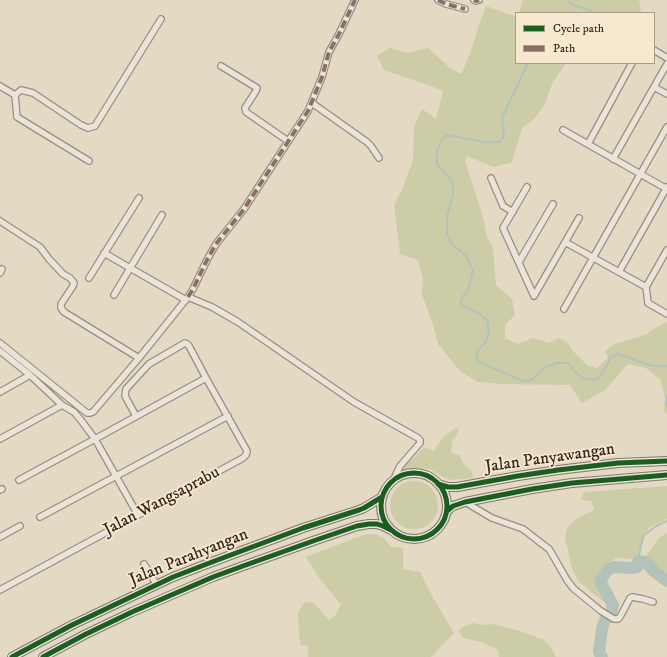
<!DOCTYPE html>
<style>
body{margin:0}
#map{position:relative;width:667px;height:657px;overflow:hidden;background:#e4d9c3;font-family:"IM FELL DW Pica",serif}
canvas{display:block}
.legend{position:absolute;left:515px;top:12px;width:140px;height:52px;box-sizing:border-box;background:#f6e9d0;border:1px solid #a99b88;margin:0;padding:5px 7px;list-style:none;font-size:12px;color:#35261c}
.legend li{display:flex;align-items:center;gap:8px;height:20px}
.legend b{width:20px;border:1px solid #a99b88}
</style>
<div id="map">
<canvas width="667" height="657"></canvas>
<ul class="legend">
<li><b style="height:5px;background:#1b5e20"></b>Cycle path</li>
<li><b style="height:5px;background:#8d6e63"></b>Path</li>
</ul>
</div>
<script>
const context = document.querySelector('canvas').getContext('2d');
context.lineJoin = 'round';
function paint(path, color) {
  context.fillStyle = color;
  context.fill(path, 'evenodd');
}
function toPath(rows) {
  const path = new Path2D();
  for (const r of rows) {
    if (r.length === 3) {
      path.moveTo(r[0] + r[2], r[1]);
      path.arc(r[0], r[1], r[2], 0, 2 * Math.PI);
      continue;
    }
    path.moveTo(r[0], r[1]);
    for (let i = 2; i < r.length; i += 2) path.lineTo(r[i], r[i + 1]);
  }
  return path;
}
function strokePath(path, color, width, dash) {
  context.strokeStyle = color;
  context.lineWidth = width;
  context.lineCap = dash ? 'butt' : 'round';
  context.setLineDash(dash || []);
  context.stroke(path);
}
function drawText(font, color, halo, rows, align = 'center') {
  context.font = font + ' "IM FELL DW Pica",serif';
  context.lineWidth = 3.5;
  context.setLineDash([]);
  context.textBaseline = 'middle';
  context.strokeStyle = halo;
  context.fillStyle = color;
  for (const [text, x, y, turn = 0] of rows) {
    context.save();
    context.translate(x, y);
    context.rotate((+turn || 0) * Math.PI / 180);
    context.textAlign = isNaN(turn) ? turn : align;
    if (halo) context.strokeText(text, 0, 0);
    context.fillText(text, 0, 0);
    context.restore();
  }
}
paint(toPath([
 [523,0,639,0,641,10,638,13,519,13],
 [486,6,516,17,516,63,566,63,553,82,544,105,534,119,522,128,512,162,494,167,467,156,465,161,482,213,487,237,493,248,496,285,512,299,515,315,505,325,505,338,518,344,533,338,549,343,559,338,567,342,572,350,587,365,597,368,608,358,605,351,614,344,629,340,646,334,666,322,667,323,667,414,664,411,665,399,661,380,646,368,628,364,604,391,582,403,570,385,502,384,478,382,460,371,438,344,432,321,422,295,423,279,418,260,400,254,394,204,402,190,413,160,414,127,422,109,436,119,443,91,431,86,384,70,377,56,390,48,408,53,428,48,449,67,461,74,470,54,480,22],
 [456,428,459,430,456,436,452,441,451,453,459,455,464,464,472,472,473,478,451,480,441,476,430,469,415,468,402,470,402,467,406,462,414,458,424,447,434,451,444,436],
 [414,505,24],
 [667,486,667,519,649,527,636,558,625,559,616,558,600,569,599,586,606,600,603,601,579,582,571,566,568,549,565,540,567,527,578,518,594,510,591,501,581,500,584,492],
 [667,533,667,581,663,582,645,557,659,538],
 [366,534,376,534,385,539,391,547,403,548,403,569,420,572,435,601,454,633,431,657,308,657,308,646,301,645,299,635,298,612,305,602,314,603,329,620,335,616,341,605,318,576,306,557],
 [472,623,482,625,492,624,517,630,542,639,550,646,556,657,499,657,498,650,481,642,463,638,459,632,461,628]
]), '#cccca6');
strokePath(toPath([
 [568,0,571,4,591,11,593,13],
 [528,63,502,118,504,136,500,142,484,142,447,135,441,140,437,152,437,164,452,181,453,194,447,217,447,233,451,243,466,256,473,270,468,291,462,297,461,305,478,313,487,320,489,331,486,342,478,350,476,359,481,363,523,381,530,381,546,367,557,363,568,363,575,372,583,378,595,380,601,376,611,357,618,354,652,366,667,366],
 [667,396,666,402,667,405],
 [638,561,643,536,656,526,667,521]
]), '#b3c3bb', 2);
strokePath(toPath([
 [602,657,600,654,599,651,602,629,605,620,611,613,613,605,600,581,606,572,609,569,614,567,631,568,637,567,638,561,645,562,656,573,667,581]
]), '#b3c3bb', 12);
const minor = toPath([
 [438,0,446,4,465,9],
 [474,0,476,1,479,0],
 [654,50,667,58],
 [221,66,257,88,256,91,245,108,246,112,288,141],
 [0,86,15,95,17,117,89,161],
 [654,87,667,94],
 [15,95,21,90,33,93,81,125,88,128,95,126,161,19],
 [312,103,367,142,371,146,379,158],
 [563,130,667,189],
 [588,144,632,63],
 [613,159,667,64],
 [491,178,503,206,513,212],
 [527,187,503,228,534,296,579,218],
 [0,221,40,247,49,259,63,274,70,278,74,283,73,286,61,304,61,308,64,312,139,358],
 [565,242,646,287,648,303,667,314],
 [104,253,186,300],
 [519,262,553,204],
 [619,272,667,187],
 [0,273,2,269],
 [89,278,139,198],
 [646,287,667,250],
 [114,295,162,215],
 [188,297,193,289,207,260,216,244,244,209,308,111,322,77,329,52,338,36,355,0],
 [564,309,667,127],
 [0,343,87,413,90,413,93,412,139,358,188,297,212,307,238,322,354,402,418,438,420,440,420,443,400,466,393,481],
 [0,351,30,375,62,405,74,412,80,419,95,439,138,515],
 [0,392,30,375],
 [0,439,62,405],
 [19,480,95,439,206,378],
 [0,490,2,489],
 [465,502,492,518,523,529,541,543,549,549,552,554,567,580,573,588,601,611,614,619,618,619,620,617,630,598,632,597,643,599,653,602],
 [40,517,228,416],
 [0,537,20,526],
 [144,564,157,585],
 [0,590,243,458,246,455,247,451,206,378,189,346,187,344,185,343,149,364,126,389,125,396,136,416]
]);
const secondary = toPath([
 [414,506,33],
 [438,484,448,487,457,487,518,476,558,470,618,463,667,461],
 [447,511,453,506,465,502,532,489,572,483,667,475],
 [12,657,72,625,173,577,212,562,303,528,359,510,364,508,382,497],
 [43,657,86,634,132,612,213,577,243,566,316,540,357,526,369,524,377,524,383,526,391,530]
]);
strokePath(minor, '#988f82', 8);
strokePath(secondary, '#7f786c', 10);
strokePath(minor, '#e9e3d8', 5.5);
strokePath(secondary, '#e9e3d8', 8);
strokePath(toPath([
 [438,0,446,4,465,9],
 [474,0,476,1,479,0],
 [188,297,193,289,207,260,216,244,244,209,308,111,322,77,329,52,338,36,355,0]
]), '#8d6e63', 4, [8, 4]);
strokePath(toPath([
 [414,506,33],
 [438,484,448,487,457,487,518,476,558,470,618,463,667,461],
 [447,511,453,506,465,502,532,489,572,483,667,475],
 [12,657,72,625,173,577,212,562,303,528,359,510,364,508,382,497],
 [43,657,86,634,132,612,213,577,243,566,316,540,357,526,369,524,377,524,383,526,391,530]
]), '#1b5e20', 5);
drawText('17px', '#35261c', '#f6e9d0', [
 ["Jalan Panyawangan",550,459,-8],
 ["Jalan Wangsaprabu",162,502,-28],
 ["Jalan Parahyangan",189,558,-22]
]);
</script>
